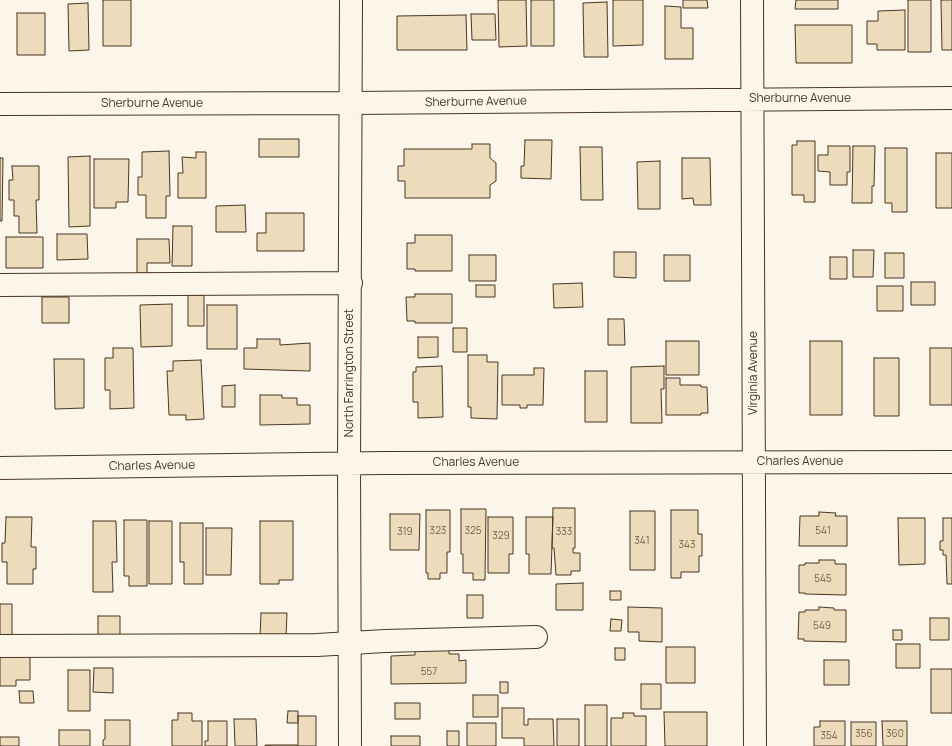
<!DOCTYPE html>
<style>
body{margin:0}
canvas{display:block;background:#fbf6e9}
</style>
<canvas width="952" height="746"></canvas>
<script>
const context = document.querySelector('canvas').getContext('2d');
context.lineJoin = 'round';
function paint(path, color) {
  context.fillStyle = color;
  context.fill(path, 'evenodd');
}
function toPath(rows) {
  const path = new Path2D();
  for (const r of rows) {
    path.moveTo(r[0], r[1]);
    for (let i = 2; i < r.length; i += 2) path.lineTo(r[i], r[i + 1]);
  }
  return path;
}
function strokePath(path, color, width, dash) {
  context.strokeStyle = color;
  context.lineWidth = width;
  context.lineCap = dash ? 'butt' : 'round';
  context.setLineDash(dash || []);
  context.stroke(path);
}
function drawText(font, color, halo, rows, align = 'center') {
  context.font = font + ' Manrope,sans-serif';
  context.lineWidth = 3;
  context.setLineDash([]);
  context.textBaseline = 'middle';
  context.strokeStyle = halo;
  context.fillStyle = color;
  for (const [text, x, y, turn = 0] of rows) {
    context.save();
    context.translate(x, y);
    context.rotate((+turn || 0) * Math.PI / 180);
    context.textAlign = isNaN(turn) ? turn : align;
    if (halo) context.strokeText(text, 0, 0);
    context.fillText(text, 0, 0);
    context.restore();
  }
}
const building = toPath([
 [103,0,131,0,131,46,103,46,103,0],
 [498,0,526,0,527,46,499,47,498,0],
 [531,0,554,0,554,46,531,46,531,0],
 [613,0,643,0,643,45,613,46,613,0],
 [683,0,707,0,708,8,683,8,683,0],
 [796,0,838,0,838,9,795,9,796,0],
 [908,0,931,0,931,52,908,52,908,0],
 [941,0,952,0,952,50,942,50,941,0],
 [607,2,608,57,584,57,583,3,607,2],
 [88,3,89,50,69,51,68,4,88,3],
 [665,6,681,7,681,28,693,28,693,59,665,59,665,6],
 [905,10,905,50,877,50,877,44,867,44,867,21,878,21,878,11,905,10],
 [17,13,45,13,45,55,17,55,17,13],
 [471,14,495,14,496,40,472,40,471,14],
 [466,15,467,50,397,50,397,16,466,15],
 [795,25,852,25,852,63,796,63,795,25],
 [259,139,299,139,299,157,259,157,259,139],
 [525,140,552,140,551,179,521,178,521,166,524,166,525,140],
 [797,141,815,141,815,202,804,202,804,195,792,195,792,145,797,145,797,141],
 [472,144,490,144,490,158,496,163,496,181,490,185,490,198,405,198,405,181,398,181,398,166,404,166,404,149,472,149,472,144],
 [828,146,850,146,850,172,847,172,847,185,830,185,830,172,818,171,818,155,828,155,828,146],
 [853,146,875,146,874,186,872,186,872,203,852,203,853,146],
 [580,147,602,147,603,200,581,200,580,147],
 [885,148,907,148,907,212,892,212,892,203,885,203,885,148],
 [169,151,170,196,166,196,166,218,146,218,146,195,138,195,138,177,142,177,142,152,169,151],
 [196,152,206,152,206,198,178,198,178,173,183,173,182,157,196,158,196,152],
 [936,153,952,153,952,208,936,208,936,153],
 [90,156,90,226,69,227,68,157,90,156],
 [0,158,3,158,2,221,0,221,0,158],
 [682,158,710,158,711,205,694,205,693,198,682,199,682,158],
 [94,159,129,159,128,202,116,202,116,208,94,208,94,159],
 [660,161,660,209,638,209,637,162,660,161],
 [12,166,39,166,39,200,36,200,37,233,19,233,19,216,14,216,14,200,9,200,9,180,13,180,12,166],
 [245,205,246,232,216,232,216,206,245,205],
 [266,213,304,213,304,251,257,251,257,233,266,233,266,213],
 [173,226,192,226,192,266,172,266,173,226],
 [57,234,87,234,88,259,57,260,57,234],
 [415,235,452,235,452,271,415,271,415,269,407,269,407,243,415,243,415,235],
 [6,237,43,237,43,268,6,268,6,237],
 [137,239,169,239,170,263,147,263,147,274,137,274,137,239],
 [853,250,874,250,873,277,853,277,853,250],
 [614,252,636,252,636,278,614,277,614,252],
 [885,253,904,253,904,278,885,278,885,253],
 [469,255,496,255,496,281,469,281,469,255],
 [664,255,690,255,690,281,664,281,664,255],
 [830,257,847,257,847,279,830,279,830,257],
 [911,282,935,282,935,305,911,305,911,282],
 [582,283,583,307,554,308,553,284,582,283],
 [476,285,495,285,495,297,476,297,476,285],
 [877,286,903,286,903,311,877,311,877,286],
 [415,294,452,294,452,323,415,323,415,321,407,321,406,297,415,297,415,294],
 [188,295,204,295,204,326,188,326,188,295],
 [42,297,69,297,69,323,42,323,42,297],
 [172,304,172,346,141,347,140,305,172,304],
 [207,305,237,305,237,349,207,349,207,305],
 [608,319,624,319,625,345,608,345,608,319],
 [453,328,467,328,467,352,453,352,453,328],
 [418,337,438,337,438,357,418,358,418,337],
 [257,339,280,339,280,345,310,343,310,371,244,369,244,348,257,348,257,339],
 [666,341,699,341,699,375,666,375,666,341],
 [810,341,842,341,842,415,810,415,810,341],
 [113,348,133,348,134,408,110,409,110,390,105,390,105,358,113,358,113,348],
 [930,348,952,348,952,405,930,405,930,348],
 [468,355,487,355,487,362,498,362,497,419,471,418,471,407,468,407,468,355],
 [874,358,899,358,899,416,874,416,874,358],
 [54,359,84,359,84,408,55,409,54,359],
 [201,360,204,419,186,420,186,415,169,415,167,371,173,371,173,361,201,360],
 [442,366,443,417,418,418,418,402,413,402,413,372,416,372,416,367,442,366],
 [664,366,664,389,661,389,662,423,631,423,631,367,664,366],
 [534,368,544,368,543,405,527,405,527,408,520,408,520,405,502,405,502,375,534,375,534,368],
 [585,371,607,371,607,422,585,422,585,371],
 [666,378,680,378,680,385,701,385,701,387,707,387,708,413,701,413,701,415,666,415,666,378],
 [235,385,235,407,222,407,222,386,235,385],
 [260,395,282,395,282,398,297,398,297,405,310,405,310,424,260,425,260,395],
 [553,508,575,508,575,548,573,548,573,553,580,553,580,571,571,571,571,575,556,575,554,548,552,548,553,508],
 [461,509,486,509,485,580,473,580,473,573,463,573,463,554,461,554,461,509],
 [426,510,450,510,450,552,447,552,447,573,440,573,440,579,428,579,428,573,426,573,426,510],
 [671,510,698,510,698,534,702,534,702,556,699,556,699,572,681,572,681,578,671,578,671,510],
 [630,511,655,511,655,570,630,570,630,511],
 [819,512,836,513,835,516,847,516,847,546,799,546,800,516,819,516,819,512],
 [390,514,420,514,419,550,390,550,390,514],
 [6,517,32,517,31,547,36,547,36,569,33,569,33,584,7,584,7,562,2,562,2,543,5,543,6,517],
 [488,517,513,517,513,554,509,554,509,573,488,573,488,517],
 [526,517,553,517,551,574,529,574,529,554,526,554,526,517],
 [898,518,925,518,925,564,899,565,898,518],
 [943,518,952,518,952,584,947,584,946,555,943,555,943,550,940,550,940,541,943,541,943,518],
 [124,520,147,520,147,586,129,586,129,576,124,576,124,520],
 [93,521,116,521,117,562,112,562,113,592,93,592,93,521],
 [149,521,172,521,172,584,149,584,149,521],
 [260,521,293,521,293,580,279,580,279,584,260,584,260,521],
 [180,523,203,523,203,584,184,584,184,562,180,562,180,523],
 [206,528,232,528,231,575,206,575,206,528],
 [819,560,835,560,835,564,846,564,846,595,805,594,805,593,799,593,799,565,805,565,805,563,819,563,819,560],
 [583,583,583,610,556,610,556,584,583,583],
 [610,591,621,591,621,600,610,600,610,591],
 [467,595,483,595,483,618,467,618,467,595],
 [0,604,12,604,12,636,0,636,0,604],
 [628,607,662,608,662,642,639,641,639,632,628,632,628,607],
 [819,607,834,608,834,610,846,610,846,642,804,641,804,639,798,639,799,612,805,612,805,610,819,610,819,607],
 [261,613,287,613,286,637,260,637,261,613],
 [98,616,120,616,120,640,98,640,98,616],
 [930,618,949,618,949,640,930,640,930,618],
 [611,619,622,620,621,631,610,631,611,619],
 [893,630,902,630,902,640,893,640,893,630],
 [896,644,920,644,920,668,896,668,896,644],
 [666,647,695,647,695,683,666,683,666,647],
 [615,648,625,648,625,660,615,660,615,648],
 [415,649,449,649,449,654,459,654,459,661,466,660,466,683,391,684,391,656,415,655,415,649],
 [30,656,30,680,16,680,16,686,0,686,0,657,30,656],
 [824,660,849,660,849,685,824,685,824,660],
 [94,668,113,668,113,693,93,692,94,668],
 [931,669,952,669,952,713,931,713,931,669],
 [68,670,90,670,90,711,68,711,68,670],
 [500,682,508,682,508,693,500,693,500,682],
 [641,684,661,684,661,709,641,709,641,684],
 [19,691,33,691,34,703,20,703,19,691],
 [473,695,498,695,498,717,473,717,473,695],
 [395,703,420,703,420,719,395,719,395,703],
 [585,705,607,705,607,746,585,746,585,705],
 [502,708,524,708,524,725,528,725,528,719,553,719,554,746,524,746,524,738,502,738,502,708],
 [288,711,298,711,298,723,287,723,288,711],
 [664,712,707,712,707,746,665,746,664,712],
 [178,713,192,713,192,721,202,721,202,746,172,746,172,720,178,720,178,713],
 [623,713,634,713,634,716,646,716,646,746,611,746,611,718,623,718,623,713],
 [298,716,316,716,316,746,265,746,265,745,298,745,298,716],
 [234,719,256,719,257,746,235,746,234,719],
 [557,719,579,719,579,746,557,746,557,719],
 [105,720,130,720,130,746,103,746,103,740,105,739,105,720],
 [208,721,227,721,227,746,205,746,205,741,208,741,208,721],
 [820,721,845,721,845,746,814,746,814,727,820,727,820,721],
 [882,721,907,721,907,746,883,746,882,721],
 [851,722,876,722,876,746,851,746,851,722],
 [467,723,496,723,496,746,467,746,467,723],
 [59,730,90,730,90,746,59,746,59,730],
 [447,731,459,731,459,746,447,746,447,731],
 [391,736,420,736,420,746,391,746,391,736],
 [0,737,19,737,19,746,0,746,0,737]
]);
paint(building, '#ecdcbc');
strokePath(building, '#4a3520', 1);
const minor = toPath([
 [752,0,755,746],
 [0,104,351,103,952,98],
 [0,285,351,283],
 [0,468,384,463,952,462],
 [0,646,317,645,385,641,536,637],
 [350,746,349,464,351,0]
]);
strokePath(minor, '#4a3520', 24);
strokePath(minor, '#fbf6e9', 22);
drawText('10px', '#725f47', null, [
 ["323",438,531],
 ["325",473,531],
 ["541",823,531],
 ["319",405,532],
 ["333",564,532],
 ["329",501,536],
 ["341",642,541],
 ["343",687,545],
 ["545",823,579],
 ["549",822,626],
 ["557",429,672],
 ["356",864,734],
 ["360",895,734],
 ["354",829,736]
]);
drawText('12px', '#4a3520', '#fbf6e9', [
 ["Sherburne Avenue",800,99],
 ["Sherburne Avenue",476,102,-1],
 ["Sherburne Avenue",152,104],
 ["North Farrington Street",350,373,-90],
 ["Virginia Avenue",754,373,-90],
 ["Charles Avenue",800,462],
 ["Charles Avenue",476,463],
 ["Charles Avenue",152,466,-1]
]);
</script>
